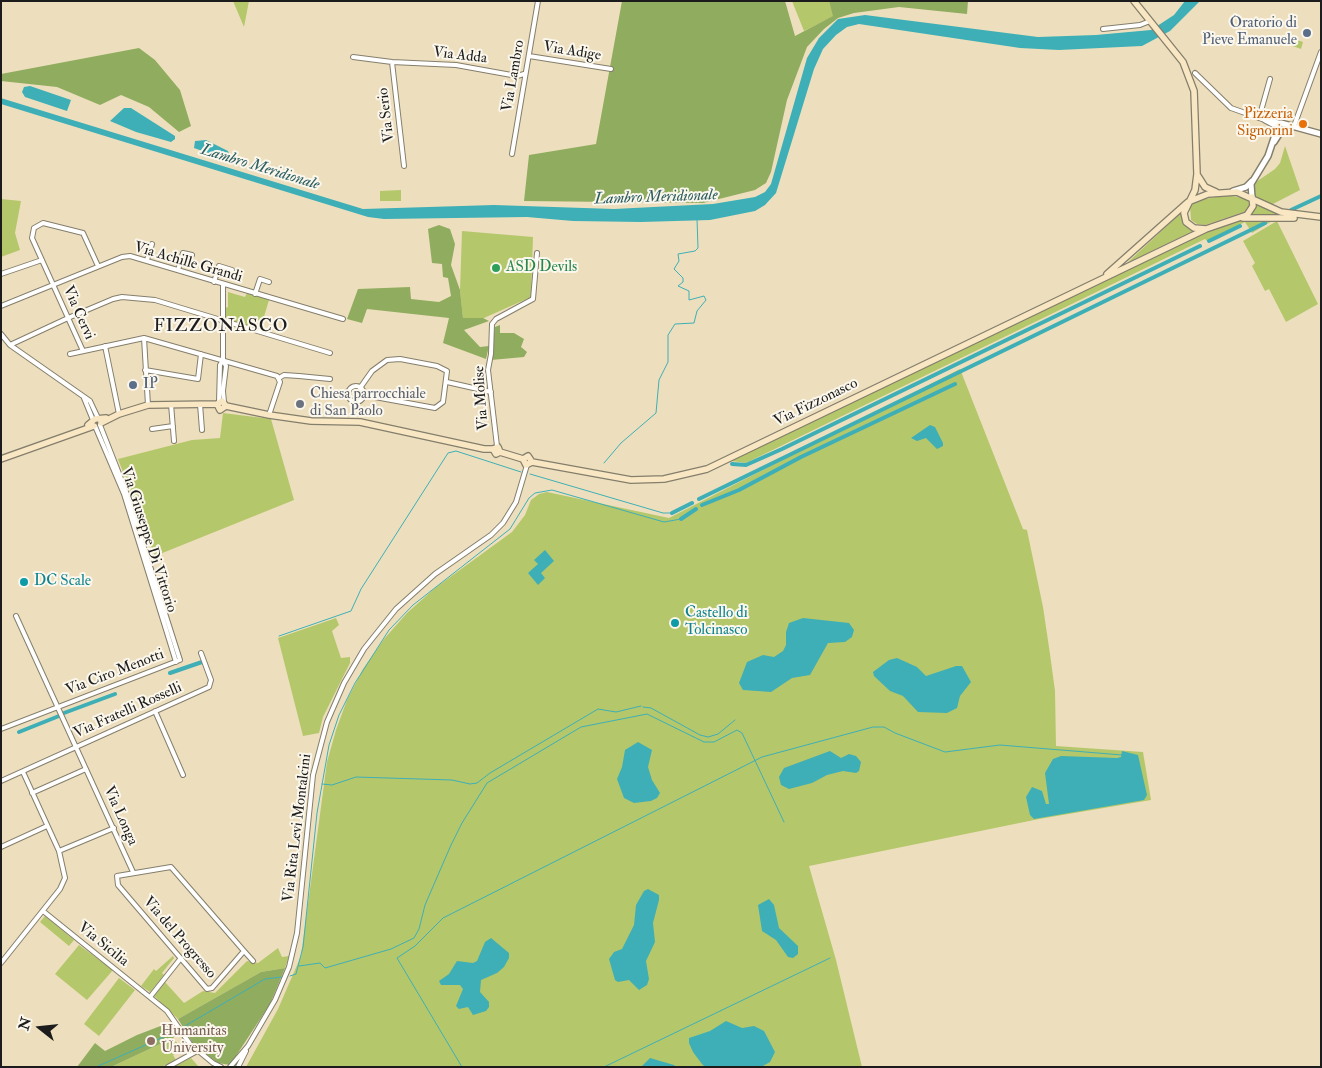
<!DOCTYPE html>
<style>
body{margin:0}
#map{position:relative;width:1322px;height:1068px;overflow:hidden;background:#eddfbd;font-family:"IM FELL Double Pica",serif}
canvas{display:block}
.frame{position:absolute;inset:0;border:2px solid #1c1c1c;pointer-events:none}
.north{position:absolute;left:15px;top:1003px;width:50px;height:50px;-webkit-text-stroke:4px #fbf7ec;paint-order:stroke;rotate:286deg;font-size:14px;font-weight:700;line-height:20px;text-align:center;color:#1c1c1c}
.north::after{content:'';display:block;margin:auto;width:18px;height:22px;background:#1c1c1c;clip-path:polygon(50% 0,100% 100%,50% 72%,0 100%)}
</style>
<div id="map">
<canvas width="1322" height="1068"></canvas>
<div class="frame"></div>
<div class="north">N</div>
</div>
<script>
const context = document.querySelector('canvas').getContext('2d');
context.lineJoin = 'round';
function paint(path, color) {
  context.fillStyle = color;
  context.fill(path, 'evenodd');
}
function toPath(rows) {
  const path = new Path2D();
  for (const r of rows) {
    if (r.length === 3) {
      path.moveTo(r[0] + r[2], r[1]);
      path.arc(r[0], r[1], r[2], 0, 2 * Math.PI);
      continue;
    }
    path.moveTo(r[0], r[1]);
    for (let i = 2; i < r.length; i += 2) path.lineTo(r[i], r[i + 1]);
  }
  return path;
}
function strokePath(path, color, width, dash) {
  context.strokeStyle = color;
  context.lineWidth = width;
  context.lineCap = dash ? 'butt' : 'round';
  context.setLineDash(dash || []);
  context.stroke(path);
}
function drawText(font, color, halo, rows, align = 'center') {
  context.font = font + ' "IM FELL Double Pica",serif';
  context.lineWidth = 4;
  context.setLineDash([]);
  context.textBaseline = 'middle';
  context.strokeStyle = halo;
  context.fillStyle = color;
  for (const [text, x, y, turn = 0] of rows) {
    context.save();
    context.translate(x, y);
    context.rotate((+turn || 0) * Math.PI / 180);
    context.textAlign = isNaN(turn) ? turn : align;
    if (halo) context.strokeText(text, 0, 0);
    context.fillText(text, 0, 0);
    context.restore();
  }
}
paint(toPath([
 [233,1,249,1,244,27],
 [792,1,829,1,834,16,804,31],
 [1289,37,1303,42,1301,49,1287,44],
 [1285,146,1300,190,1271,205,1253,195,1253,187,1256,182,1275,169,1280,163],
 [401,190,401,201,380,201,380,191],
 [1226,195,1243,198,1250,202,1250,208,1247,211,1205,225,1197,224,1191,220,1190,206,1195,201],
 [1,199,21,201,15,233,20,250,1,257],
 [1255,201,1276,212,1277,214,1252,214],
 [1181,213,1186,226,1193,231,1127,263],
 [1243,220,1274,220,1252,233,1245,222,1207,241,1205,239,746,463,731,461,1183,243,1227,223],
 [1277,221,1318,304,1286,322,1269,289,1265,291,1252,266,1255,263,1243,241],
 [462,231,533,237,531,297,484,318,463,318,460,290],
 [228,292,245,297,247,293,269,300,260,330,226,320,225,308,228,307],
 [960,369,1023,529,1027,530,1043,607,1050,654,1055,691,1056,746,1143,752,1151,800,1039,819,809,866,836,960,862,1067,246,1067,278,1009,301,956,327,762,336,730,347,700,363,669,384,639,407,613,435,588,512,532,525,515,531,500,539,494,547,492,669,518],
 [223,413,271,419,294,500,155,556,118,459,192,440,220,438],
 [336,618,339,625,332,631,341,658,350,657,350,663,323,717,319,733,303,736,278,638],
 [45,916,74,940,69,946,40,922],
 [79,945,113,970,87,1000,55,974],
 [278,948,282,957,289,956,285,968,261,972,178,1019,154,996,165,982,184,1003,203,991,215,993,247,961,258,963],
 [173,956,174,958,162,973,164,975,150,992,141,986,154,969,156,971],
 [119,978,135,990,99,1036,84,1024],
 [173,1038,182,1049,173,1055,176,1060,162,1067,111,1067],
 [191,1058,199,1067,173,1067]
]), '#b5c76b');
paint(toPath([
 [622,1,785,1,795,36,833,16,829,1,968,1,967,14,899,7,854,13,838,18,824,29,807,47,787,100,771,172,766,183,755,190,703,203,524,201,529,155,596,144],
 [139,48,155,60,180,90,191,126,179,132,149,107,121,95,100,105,57,87,1,81,1,74],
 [439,225,450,229,455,244,451,265,460,290,463,318,483,318,489,321,464,330,480,347,489,346,486,359,443,343,449,318,367,309,362,323,347,319,358,289,410,287,411,299,439,302,451,296,448,278,443,277,442,264,432,263,428,229],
 [500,325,500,333,514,333,524,339,521,347,527,352,524,357,491,360,495,327],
 [285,968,270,1004,230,1065,218,1063,194,1045,178,1019,261,972],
 [171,1022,176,1035,173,1038,111,1067,77,1067,95,1043,105,1051,137,1035]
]), '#90ac5f');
paint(toPath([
 [1185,1,1200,1,1170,31,1142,46,1059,50,1020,48,859,24,847,27,836,35,823,49,814,69,776,193,765,205,755,211,710,220,641,222,573,221,527,217,384,219,368,217,1,104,1,98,4,99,363,209,494,205,614,209,713,204,755,197,765,192,771,184,807,58,819,38,838,19,865,15,1038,37,1096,35,1151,30,1174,15],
 [30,86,71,100,67,111,25,97,22,92,24,87],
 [124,108,131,108,175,136,175,139,171,142,136,132,110,121],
 [206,140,228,151,231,161,194,148,195,141],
 [930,425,935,427,943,443,943,446,937,449,926,438,917,441,911,438],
 [545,550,554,561,541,573,545,578,538,585,528,573,538,564,534,560],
 [803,618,849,623,854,630,852,637,845,642,828,643,810,675,792,678,771,692,743,690,739,683,747,662,763,655,774,657,783,651,786,645,786,632,789,623],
 [897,658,917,667,926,676,956,666,962,666,971,682,960,696,957,708,947,713,918,712,903,696,890,691,874,676,873,672,889,660],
 [638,742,652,750,648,767,652,780,660,793,657,798,651,801,634,803,624,798,617,779,622,767,625,750],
 [830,751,841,758,849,754,856,756,861,762,859,771,856,773,843,771,827,775,812,783,789,789,781,785,779,777,784,768],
 [1122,751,1138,755,1147,795,1144,800,1034,819,1030,815,1026,797,1032,787,1042,791,1046,804,1049,804,1045,773,1053,759,1061,756,1117,758,1121,757],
 [648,889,659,895,659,900,653,923,655,942,646,961,649,979,647,985,639,990,629,980,618,982,615,980,609,959,614,952,622,949,634,925,636,905,644,891],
 [769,899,774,905,779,928,798,946,798,954,793,958,788,957,776,940,762,931,758,905],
 [491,938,509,953,509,958,504,967,497,973,481,980,480,992,489,1002,489,1007,486,1011,473,1015,468,1007,459,1009,456,1006,463,989,460,985,441,985,439,981,449,974,457,961,473,963,477,961,485,942],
 [726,1021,742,1028,754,1026,764,1031,775,1052,770,1062,761,1067,705,1067,702,1064,693,1052,689,1043,689,1038,710,1031],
 [650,1058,674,1065,676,1067,641,1067]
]), '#3eafb6');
strokePath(toPath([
 [604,463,621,443,656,413,659,380,668,362,668,335,675,324,694,323,697,311,706,300,704,296,689,300,689,291,678,286,683,282,683,278,674,269,679,261,678,254,695,251,698,248,697,219],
 [530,474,663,513,672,513],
 [279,636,351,611,361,589,448,453,456,451,521,472],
 [643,707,651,708,700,735,708,737,718,734,735,720],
 [322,784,332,785,356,777,452,780,470,784,477,783,490,773,598,709,616,712,641,706],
 [299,966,320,963,325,968,391,949,414,938,419,929,425,905,451,845,462,823,487,783,581,727,647,714,704,742,714,742,737,730,742,733,784,822],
 [290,976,296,974,303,947,317,813,329,745,339,715,355,683,389,630,413,605,510,529,529,498,535,493,552,490,664,522,681,519],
 [185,1026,265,979,282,977],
 [96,1067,177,1031],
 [462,1067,397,958,415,946,443,918,762,757,873,727,884,727,895,733,945,752,1000,745,1122,755],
 [604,1067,830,958]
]), '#3eafb6', 1);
strokePath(toPath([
 [1291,210,1321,196],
 [1209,241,1240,226],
 [732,464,746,465,782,449,1200,246],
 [699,499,1265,223],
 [702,505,739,490,801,457,955,384],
 [672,513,692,503],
 [681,519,696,509],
 [170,673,202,662],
 [64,713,115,694],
 [19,732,59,716]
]), '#3eafb6', 4);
const minor = toPath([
 [1103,29,1140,25,1150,21],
 [529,56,611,69],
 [353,57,392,62,456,65,517,76,524,74],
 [392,62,404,166],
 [1195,73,1231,108,1262,119,1281,123],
 [1259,118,1270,79],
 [1264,120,1277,127],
 [1294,126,1321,52],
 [512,154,538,1],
 [147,260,152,244],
 [178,270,183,253,192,255],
 [1,274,42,260],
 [214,282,219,266,232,270],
 [255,294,260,279,269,282],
 [1,306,122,257,130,256,343,319],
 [1,334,10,345,90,401,98,418],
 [144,338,148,405],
 [10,345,68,318,113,299,122,297,155,300,330,353],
 [105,346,119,414],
 [83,351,32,238,34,228,43,223,83,233,98,266],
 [70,354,144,338,277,376,280,382,269,415],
 [223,360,223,285],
 [145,370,198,379,201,354],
 [279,378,284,375,299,376,330,379],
 [447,382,491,392],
 [356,394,8],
 [360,388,372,371,387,360,400,359,437,366,447,371,443,402,435,408,364,395],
 [84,398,93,420],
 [219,402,220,365,223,360,226,366,223,391,224,402],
 [171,404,174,441],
 [200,404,202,430],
 [95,426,124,494,176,662],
 [152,429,173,426],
 [497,446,488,370,491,354,492,324,496,319,533,299,537,253],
 [16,616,133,872],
 [155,711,183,775],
 [1,729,180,660,127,494,100,425],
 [1,781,209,687,211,680,201,653],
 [32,793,86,769],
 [1,847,47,826],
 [59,851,114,828],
 [43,911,167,1011,190,1044,213,1063,221,1067],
 [244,951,212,988,207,989,118,885,117,876,171,867,244,951,253,961],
 [1,963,60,889,65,878,59,851,23,772],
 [150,997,181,958],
 [168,1067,197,1051],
 [230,1067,248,1046,275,1000,289,967,297,933,313,775,327,722,344,683,364,649,396,609,435,574,491,535,503,523,516,502,527,465],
 [238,1067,246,1051]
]);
const tertiary = toPath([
 [1281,131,1277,127,1281,123,1321,134],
 [1274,142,1281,131,1293,126],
 [1233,191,1246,187,1252,181],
 [1252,197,1251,184,1268,156,1277,129]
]);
const secondary = toPath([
 [1134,1,1183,62,1194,91,1197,174,1195,190,1184,213,1186,222,1194,228,1206,229,1247,215,1253,206,1252,197],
 [1198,176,1205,187,1216,192],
 [1243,218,1294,218],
 [1107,274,1188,202,1208,194,1237,192,1281,212,1321,217],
 [217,404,220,410,226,406],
 [101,423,119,414,148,405,217,404,222,401,226,406,269,415,311,421,360,422,484,449,493,449,498,447,500,452],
 [88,425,95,419,106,418],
 [493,449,496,454,500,452,523,459],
 [1,459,94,426],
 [523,459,526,465,532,462],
 [523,459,528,456,532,462],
 [532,462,631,480,664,479,707,469,1206,229]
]);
strokePath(minor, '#847e6c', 6);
strokePath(tertiary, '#847e6c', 8);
strokePath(secondary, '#847e6c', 8);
strokePath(minor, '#fff', 4);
strokePath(tertiary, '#fff', 5);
strokePath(secondary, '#f9e7c3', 5.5);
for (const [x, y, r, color] of [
 [1307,33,5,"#5c6f8a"],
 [1303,124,5,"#e8710a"],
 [496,268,5,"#2e9e5b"],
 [133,385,5,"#5c6f8a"],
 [300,404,5,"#6b7280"],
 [24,582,5,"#0f9aa8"],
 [675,623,5,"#0f9aa8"],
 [151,1041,5,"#8d6e63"]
]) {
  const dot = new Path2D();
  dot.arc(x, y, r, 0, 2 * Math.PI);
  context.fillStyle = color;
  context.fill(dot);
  strokePath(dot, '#fbf7ec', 2);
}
drawText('15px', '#4e5e75', '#fbf7ec', [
 ["Oratorio di",1297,24],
 ["Pieve Emanuele",1297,41],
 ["IP",143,385,"left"]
], 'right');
drawText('15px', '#1c1c1c', '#fbf7ec', [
 ["Via Adige",572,52,9],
 ["Via Adda",460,56,7],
 ["Via Lambro",514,76,-80],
 ["Via Serio",387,115,-97],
 ["Via Achille Grandi",188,263,16],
 ["Via Cervi",78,313,66],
 ["Via Molise",482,398,-94],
 ["Via Fizzonasco",816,403,-26],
 ["Via Giuseppe Di Vittorio",148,540,72],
 ["Via Ciro Menotti",115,673,-21],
 ["Via Fratelli Rosselli",128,711,-24],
 ["Via Longa",120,816,66],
 ["Via Rita Levi Montalcini",298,828,-83],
 ["Via del Progresso",179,938,49],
 ["Via Sicilia",103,945,39]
]);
drawText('15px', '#c56008', '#fbf7ec', [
 ["Pizzeria",1293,115],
 ["Signorini",1293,132]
], 'right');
drawText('15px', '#27864d', '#fbf7ec', [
 ["ASD Devils",506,268]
], 'left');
drawText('15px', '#5b616d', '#fbf7ec', [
 ["Chiesa parrocchiale",310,395],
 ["di San Paolo",310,412]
], 'left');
drawText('15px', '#0d838f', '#fbf7ec', [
 ["DC Scale",34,582],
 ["Castello di",685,614],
 ["Tolcinasco",685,631]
], 'left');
drawText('15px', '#785e54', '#fbf7ec', [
 ["Humanitas",161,1032],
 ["University",161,1049]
], 'left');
drawText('italic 16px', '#2b5e61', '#fbf7ec', [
 ["Lambro Meridionale",260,168,17],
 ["Lambro Meridionale",656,198,-2]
]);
context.letterSpacing = '1px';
drawText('18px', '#1c1c1c', '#fbf7ec', [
 ["FIZZONASCO",221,327]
]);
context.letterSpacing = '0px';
</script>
